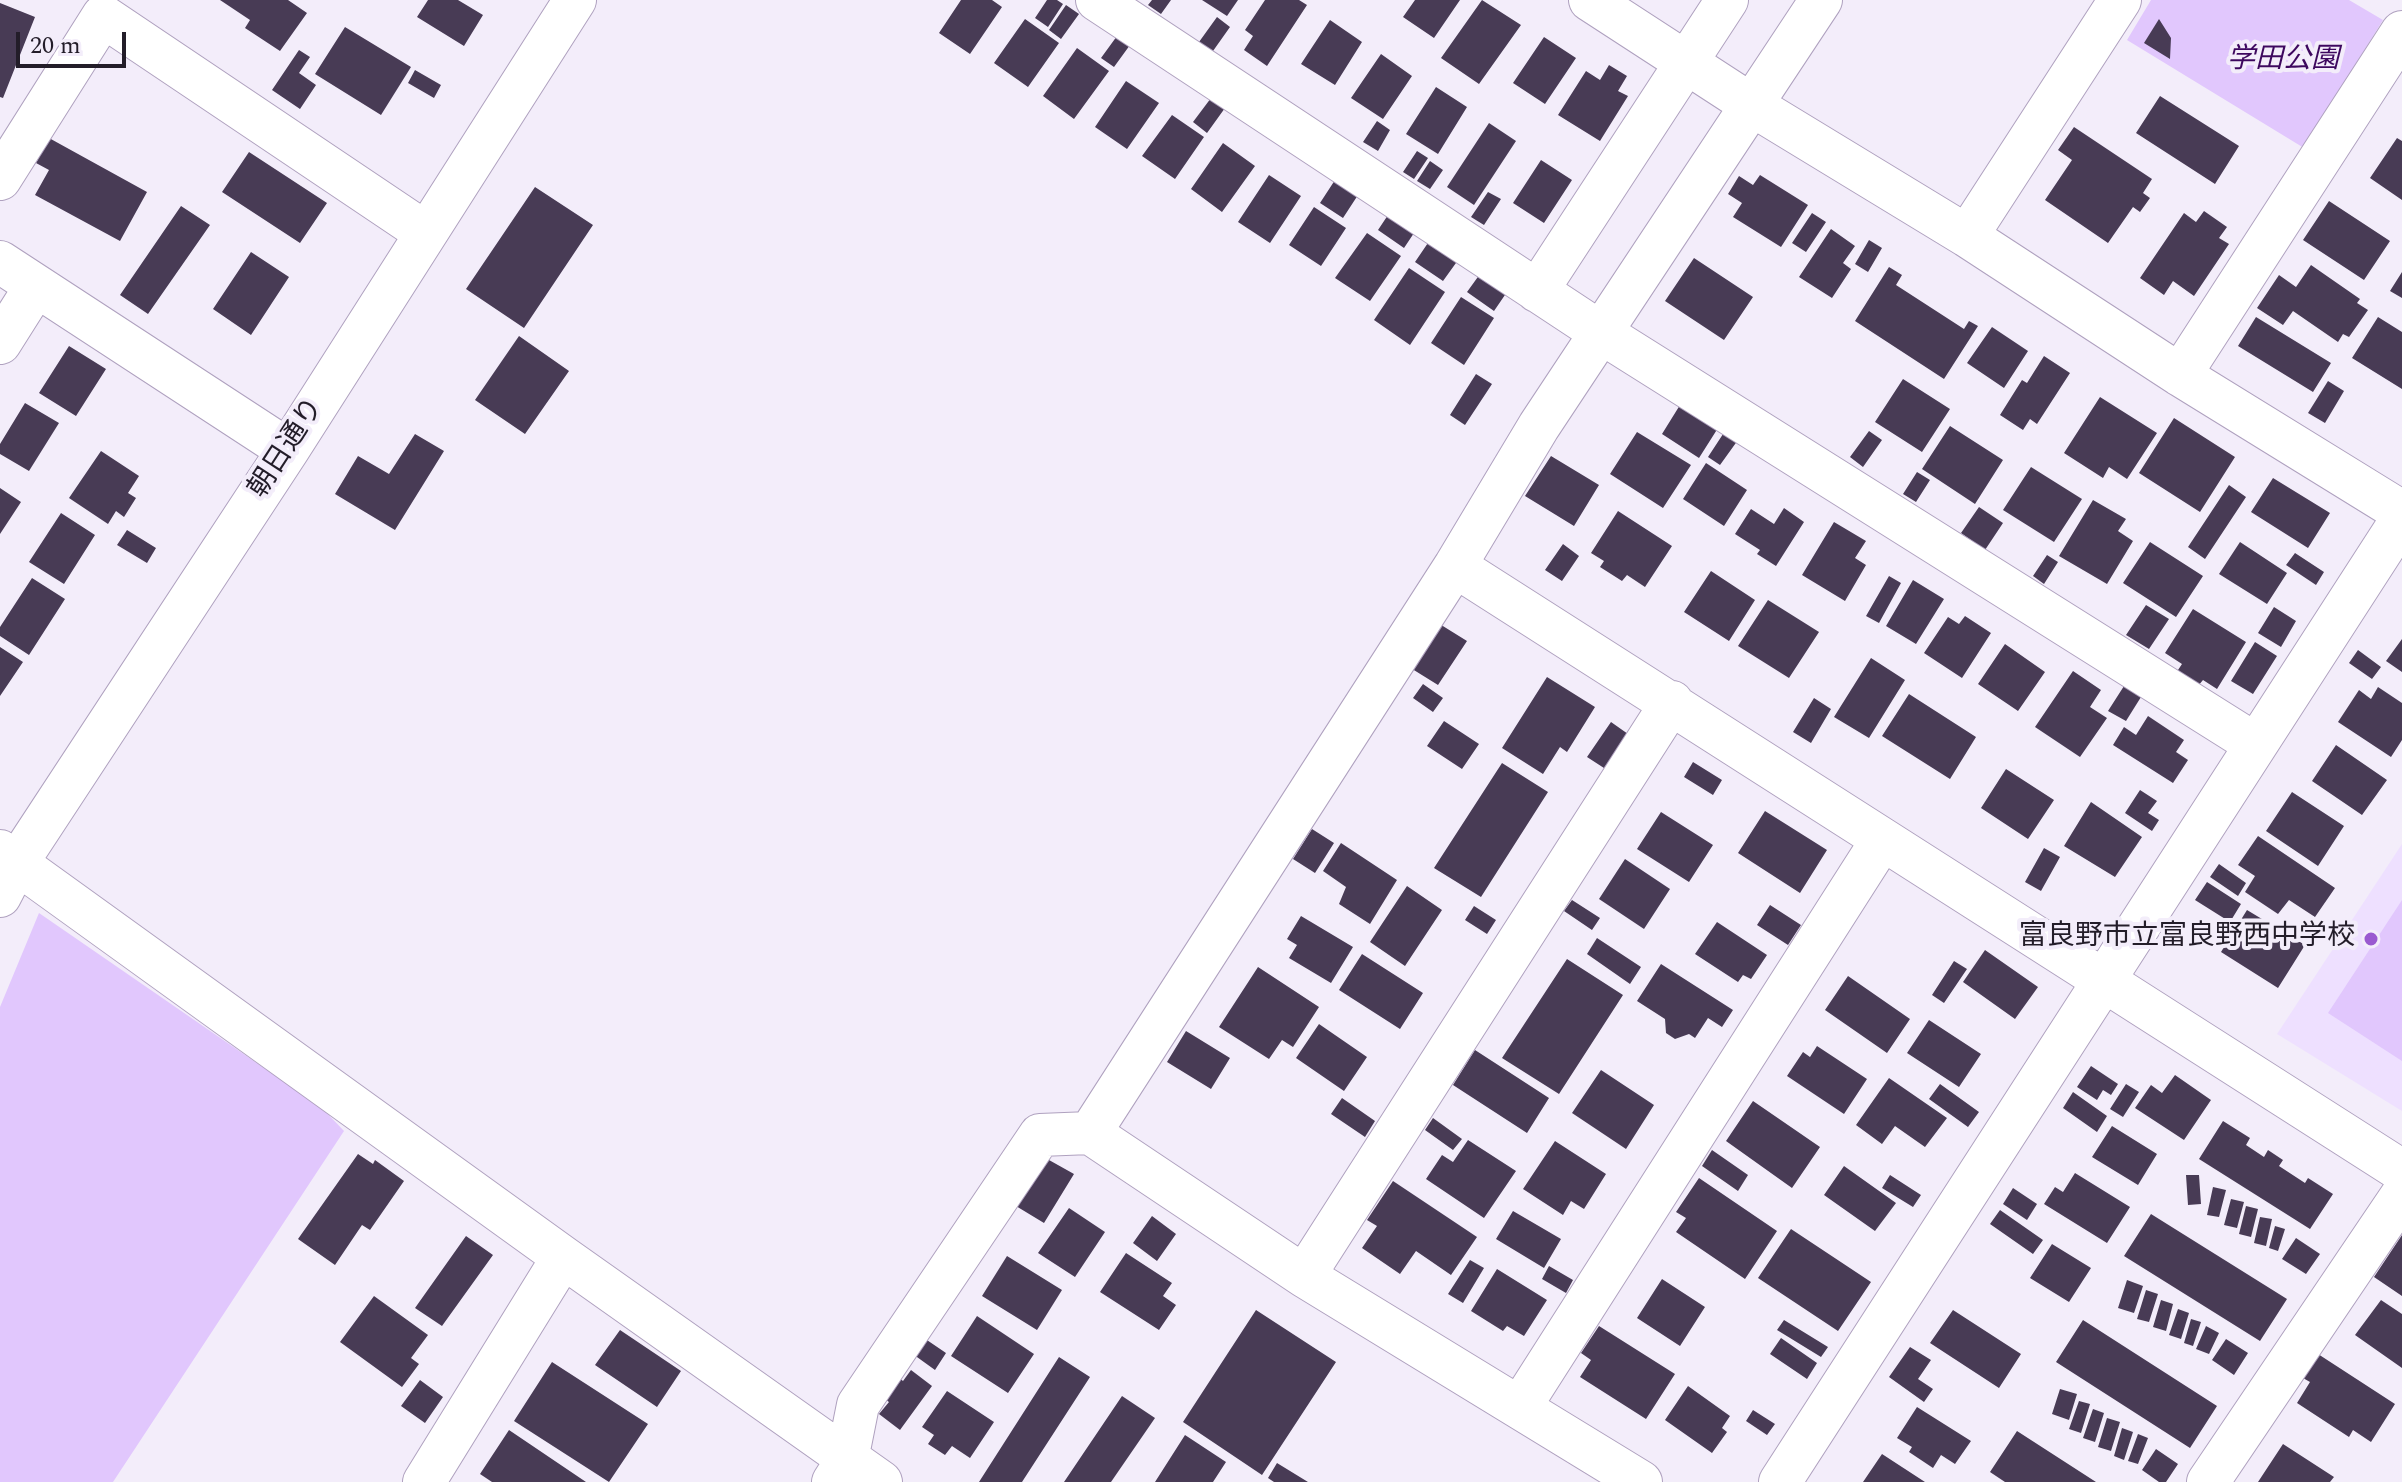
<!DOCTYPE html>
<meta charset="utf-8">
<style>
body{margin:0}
#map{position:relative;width:2402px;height:1482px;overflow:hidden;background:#f3edfa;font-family:Spectral,serif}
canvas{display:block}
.scale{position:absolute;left:16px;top:32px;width:110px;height:36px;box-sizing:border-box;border:4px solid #231d29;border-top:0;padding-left:10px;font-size:24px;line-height:28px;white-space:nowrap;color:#231d29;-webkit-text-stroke:6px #f3edfa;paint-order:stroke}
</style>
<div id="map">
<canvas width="2402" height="1482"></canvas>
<div class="scale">20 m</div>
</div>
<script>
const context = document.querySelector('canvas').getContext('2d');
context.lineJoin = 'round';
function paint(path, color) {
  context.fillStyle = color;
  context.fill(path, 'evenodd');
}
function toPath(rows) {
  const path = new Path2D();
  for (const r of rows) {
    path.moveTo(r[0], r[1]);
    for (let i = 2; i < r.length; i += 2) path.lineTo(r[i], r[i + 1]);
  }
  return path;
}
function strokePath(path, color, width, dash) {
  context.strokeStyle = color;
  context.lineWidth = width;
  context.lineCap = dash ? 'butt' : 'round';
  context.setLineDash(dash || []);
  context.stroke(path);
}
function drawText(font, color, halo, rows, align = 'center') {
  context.font = font + ' Spectral,"Noto Sans JP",serif';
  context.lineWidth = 8;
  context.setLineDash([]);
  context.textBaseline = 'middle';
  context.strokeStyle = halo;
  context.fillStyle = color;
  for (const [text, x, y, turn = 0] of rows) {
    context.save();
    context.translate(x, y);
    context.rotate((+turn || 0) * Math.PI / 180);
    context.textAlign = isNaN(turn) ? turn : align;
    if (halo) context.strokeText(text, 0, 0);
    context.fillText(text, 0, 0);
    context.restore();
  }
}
paint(toPath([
 [2402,844,2402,1111,2277,1034]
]), '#eee0ff');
paint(toPath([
 [2151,0,2349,0,2383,20,2304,148,2127,40],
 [2402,900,2402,1061,2328,1013],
 [39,913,322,1108,344,1131,113,1482,0,1482,0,1007]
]), '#e1c7fd');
paint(toPath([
 [220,0,288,0,307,13,280,51,245,28,250,20],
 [428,0,458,0,483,15,464,46,417,17],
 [961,0,992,0,1002,7,970,54,939,33],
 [1047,0,1057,0,1063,4,1048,27,1035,18],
 [1152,0,1171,0,1161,14,1148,5],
 [1202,0,1238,0,1227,16],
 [1265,0,1299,0,1307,5,1267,66,1244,50,1253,36,1245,30],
 [1415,0,1460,0,1434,38,1403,17],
 [1482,0,1521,25,1479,84,1441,58],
 [0,3,35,17,3,98,0,97],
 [1066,5,1079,14,1061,39,1049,30],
 [1217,17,1230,27,1213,51,1199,42],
 [1025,19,1059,43,1028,87,994,63],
 [2159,19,2171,38,2170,59,2144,43],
 [1330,20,1362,42,1335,85,1301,64],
 [345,27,411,67,381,115,315,74],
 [1117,36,1130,45,1114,67,1101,58],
 [1544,37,1576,58,1545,104,1513,83],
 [1077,48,1109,71,1074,119,1043,96],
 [299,50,310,57,299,73,316,85,300,109,272,90],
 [1381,54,1412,76,1383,119,1351,98],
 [1609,65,1627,76,1618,91,1628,96,1600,141,1558,115,1586,71,1600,80],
 [415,70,441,85,434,98,408,83],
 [1126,81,1159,103,1127,149,1095,127],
 [1436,87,1467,107,1438,154,1406,134],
 [2160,96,2239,146,2215,184,2136,133],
 [1211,98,1225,108,1207,133,1193,122],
 [1172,115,1204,137,1175,179,1142,156],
 [1377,121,1390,130,1378,151,1363,142],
 [1489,123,1516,141,1474,205,1447,187],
 [2074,127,2152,179,2143,193,2150,198,2140,212,2133,207,2108,243,2045,200,2072,160,2058,150],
 [49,138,147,192,120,241,35,195,49,170,36,163],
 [2397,138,2402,141,2402,200,2370,178],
 [1223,143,1255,166,1222,212,1191,189],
 [1417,151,1428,158,1414,179,1403,172],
 [249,152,327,203,300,243,222,192],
 [1541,160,1572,180,1544,223,1513,203],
 [1430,161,1443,170,1430,189,1417,181],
 [1269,175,1301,196,1270,243,1238,222],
 [1760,175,1808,205,1781,247,1733,217,1742,203,1728,194,1739,176,1753,185],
 [1335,180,1358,195,1343,218,1320,203],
 [535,187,593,225,524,328,466,289],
 [1488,192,1501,199,1484,225,1471,217],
 [2329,201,2390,241,2364,280,2303,240],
 [181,206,210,225,148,314,120,295],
 [1314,207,1346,228,1321,266,1289,245],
 [2204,211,2227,227,2219,238,2229,244,2194,296,2173,281,2164,295,2140,278,2184,213,2196,222],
 [1812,213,1826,222,1806,252,1792,243],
 [1388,215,1414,233,1404,248,1378,230],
 [1831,229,1855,246,1843,263,1851,269,1832,298,1799,277],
 [1367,233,1401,256,1370,301,1335,278],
 [1432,237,1461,256,1443,281,1415,262],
 [1869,240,1882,248,1868,272,1855,264],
 [251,252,289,277,251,335,213,309],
 [1694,258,1753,297,1724,340,1665,301],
 [2311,265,2360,299,2357,303,2368,310,2349,337,2343,334,2338,342,2293,311,2283,325,2257,308,2279,275,2296,287],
 [1889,267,1902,275,1896,285,1964,329,1969,321,1978,326,1944,379,1855,321],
 [1409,268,1445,292,1410,345,1374,320],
 [2402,272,2402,298,2390,291],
 [1480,274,1507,292,1494,311,1467,292],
 [1461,297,1494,318,1464,365,1431,343],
 [2256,317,2331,363,2313,392,2238,346],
 [2378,317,2402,332,2402,389,2352,358],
 [1992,327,2028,351,2004,388,1967,363],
 [519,336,569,371,525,434,475,400],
 [69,346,106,369,76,416,39,393],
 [2044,356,2070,373,2037,424,2030,419,2023,430,2000,415,2022,380,2027,383],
 [1476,374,1492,384,1465,425,1450,415],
 [1903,379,1950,409,1922,452,1875,422],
 [2328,381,2344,391,2325,423,2308,413],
 [2100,397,2157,433,2127,479,2109,467,2103,478,2064,453],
 [25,403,59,423,29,471,0,454,0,444],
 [1680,405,1718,428,1699,458,1662,434],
 [2174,418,2235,457,2200,512,2139,473],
 [1950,426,2003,460,1975,504,1922,469],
 [1725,431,1738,440,1720,465,1708,457],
 [1869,431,1882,440,1863,467,1850,457],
 [1637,432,1691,465,1663,508,1610,474],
 [415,434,444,451,395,530,335,494,358,456,389,474],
 [101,451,139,476,128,493,136,498,124,517,116,511,108,524,69,498],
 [1551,456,1599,485,1574,526,1525,496],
 [1706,463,1747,490,1724,526,1683,499],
 [2031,467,2082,499,2054,542,2003,510],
 [1917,472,1930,480,1916,502,1903,494],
 [2273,478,2330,513,2308,548,2251,512],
 [2229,485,2246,497,2205,559,2188,547],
 [0,488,21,502,0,534],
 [2093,500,2126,519,2118,531,2133,541,2107,584,2059,556],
 [1979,507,2003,523,1985,550,1961,533],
 [1784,508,1804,522,1776,566,1757,554,1760,550,1735,534,1751,509,1774,524],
 [1618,511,1672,546,1645,587,1627,575,1622,581,1600,567,1604,561,1591,553],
 [61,513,95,535,64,584,29,562],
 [1834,522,1866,541,1855,558,1866,565,1845,601,1802,575],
 [127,530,156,548,147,563,117,545],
 [2150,542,2203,576,2176,617,2123,583],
 [2240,542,2287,573,2267,604,2219,574],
 [1563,544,1579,556,1562,581,1545,570],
 [2295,553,2324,572,2316,585,2286,565],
 [2047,555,2058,562,2044,584,2033,576],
 [1711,571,1755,600,1729,641,1684,612],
 [1889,576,1901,583,1879,623,1866,616],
 [32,578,65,599,29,655,0,636,0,627],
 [1913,580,1944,599,1916,644,1886,626],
 [1768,600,1819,632,1789,678,1738,646],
 [2146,605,2169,619,2149,649,2126,635],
 [2274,607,2296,621,2281,647,2258,633],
 [2193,609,2246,642,2217,689,2203,680,2198,686,2176,673,2182,664,2165,653],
 [1965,616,1991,633,1962,678,1924,653,1948,617,1959,624],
 [1438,623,1467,641,1438,685,1409,667],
 [2402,639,2402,672,2386,661],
 [2255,642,2277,656,2253,694,2231,681],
 [2005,644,2045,672,2018,711,1978,684],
 [0,647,23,662,0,696],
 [2358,650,2381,667,2372,679,2349,663],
 [1871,658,1905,680,1869,738,1834,717],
 [2073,671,2101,690,2090,707,2107,718,2080,757,2035,727],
 [1547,677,1595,707,1567,752,1560,747,1543,774,1502,748],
 [1423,684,1443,698,1433,712,1413,698],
 [2124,686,2141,697,2126,721,2108,711],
 [2378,687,2402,703,2402,740,2391,757,2338,722,2359,690,2371,699],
 [1909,694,1976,737,1950,779,1882,736],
 [1814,698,1831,709,1811,743,1793,732],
 [2148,716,2184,740,2176,752,2188,760,2173,783,2113,745,2124,727,2136,735],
 [1444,721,1479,744,1462,769,1427,746],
 [1611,722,1628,734,1604,768,1587,757],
 [2336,745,2387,780,2362,815,2312,781],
 [1693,762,1722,780,1713,795,1684,777],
 [1502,763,1548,792,1481,897,1434,868],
 [2006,769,2054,800,2028,839,1981,808],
 [2140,790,2157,801,2148,813,2159,820,2152,831,2125,813],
 [2292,792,2344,826,2318,866,2266,831],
 [2091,802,2142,837,2115,877,2064,846],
 [1765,811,1827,850,1800,893,1738,853],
 [1661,812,1713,845,1689,882,1637,849],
 [1312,829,1334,843,1315,873,1293,859],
 [2258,836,2335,888,2315,917,2289,900,2278,914,2245,892,2255,876,2238,865],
 [1341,843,1397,880,1370,924,1339,904,1346,887,1323,871],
 [2044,848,2060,857,2041,891,2025,882],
 [1625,859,1670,889,1644,929,1599,899],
 [2219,864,2246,883,2238,896,2210,877],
 [2207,882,2241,904,2230,922,2195,900],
 [1407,886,1442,910,1405,966,1370,942],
 [1572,900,1600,918,1592,930,1564,911],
 [1770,905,1801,925,1788,945,1757,925],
 [1474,906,1496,920,1487,934,1465,920],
 [2247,910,2305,945,2278,988,2221,952],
 [1301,916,1353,947,1331,983,1289,958,1297,945,1287,939],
 [1717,922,1767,955,1751,979,1743,975,1738,982,1695,954],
 [1597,938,1641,967,1630,984,1587,954],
 [1985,950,2038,987,2015,1019,1963,982],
 [1362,954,1423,993,1400,1029,1339,990],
 [1567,959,1623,995,1559,1094,1502,1058],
 [1954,961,1967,969,1944,1003,1932,995],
 [1661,964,1733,1010,1722,1027,1708,1018,1695,1038,1689,1034,1675,1039,1666,1033,1665,1019,1637,1001],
 [1258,967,1319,1007,1293,1047,1282,1040,1269,1059,1219,1027],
 [1848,976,1910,1019,1887,1053,1825,1010],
 [1929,1020,1981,1054,1959,1087,1907,1053],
 [1319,1024,1367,1057,1344,1091,1296,1058],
 [1186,1031,1230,1058,1211,1089,1167,1062],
 [1817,1046,1867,1079,1844,1114,1787,1076,1803,1052,1810,1057],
 [1475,1050,1549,1098,1527,1133,1453,1085],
 [2091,1066,2118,1084,2111,1095,2103,1090,2097,1100,2077,1087],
 [1601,1070,1654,1105,1626,1149,1572,1113],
 [2175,1075,2211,1100,2184,1140,2135,1108,2151,1085,2162,1093],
 [1889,1078,1947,1118,1925,1147,1895,1126,1882,1144,1856,1125],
 [1940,1084,1979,1112,1968,1127,1929,1099],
 [2126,1084,2139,1092,2123,1117,2110,1109],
 [2073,1092,2107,1116,2097,1132,2063,1108],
 [1342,1098,1375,1121,1365,1137,1331,1114],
 [1753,1101,1820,1147,1792,1188,1726,1141],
 [1433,1118,1462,1139,1453,1150,1425,1130],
 [2223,1121,2250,1138,2246,1145,2264,1157,2268,1150,2283,1160,2279,1166,2305,1183,2308,1178,2333,1194,2310,1229,2199,1159],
 [2112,1126,2157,1154,2138,1185,2092,1157],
 [1468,1140,1516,1171,1484,1218,1426,1179,1442,1155,1453,1162],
 [1555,1141,1606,1174,1584,1209,1571,1201,1563,1215,1523,1189],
 [1712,1150,1748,1175,1738,1191,1702,1166],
 [358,1154,373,1164,375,1160,404,1181,370,1230,362,1225,335,1265,298,1239],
 [1049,1160,1074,1174,1044,1223,1011,1203,1036,1163,1044,1167],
 [1844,1166,1896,1203,1875,1231,1824,1195],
 [2075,1173,2130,1207,2107,1243,2044,1204,2055,1187,2063,1192],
 [1890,1175,1921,1195,1913,1207,1882,1188],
 [2186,1175,2199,1175,2201,1204,2188,1205],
 [1699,1178,1777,1231,1745,1279,1676,1232,1686,1218,1676,1212],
 [1393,1181,1477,1237,1451,1275,1416,1251,1400,1274,1362,1248,1377,1226,1367,1220],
 [2213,1187,2226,1190,2219,1217,2207,1215],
 [2013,1188,2037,1204,2027,1220,2003,1204],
 [2231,1199,2244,1202,2237,1228,2224,1225],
 [2246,1206,2258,1209,2251,1237,2239,1234],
 [1069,1208,1105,1232,1075,1277,1038,1253],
 [2000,1210,2043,1240,2033,1254,1990,1224],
 [1513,1211,1561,1239,1544,1268,1496,1239],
 [2151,1214,2287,1299,2260,1341,2124,1256],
 [1152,1216,1176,1234,1157,1261,1133,1243],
 [2260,1217,2272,1219,2266,1246,2254,1243],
 [2275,1226,2285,1229,2278,1251,2269,1248],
 [1791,1229,1871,1282,1838,1331,1758,1278],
 [2402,1235,2402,1296,2374,1277],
 [466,1236,493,1255,442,1326,415,1308],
 [2296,1238,2320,1254,2306,1274,2282,1259],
 [2052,1244,2091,1268,2069,1302,2030,1278],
 [1126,1253,1172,1283,1163,1296,1176,1305,1159,1330,1100,1292],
 [1007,1256,1062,1290,1037,1330,982,1296],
 [1470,1260,1484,1268,1463,1303,1448,1294],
 [1549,1266,1573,1280,1566,1293,1542,1279],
 [1497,1269,1547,1300,1524,1336,1507,1326,1503,1331,1471,1311],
 [1662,1279,1705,1307,1680,1346,1637,1318],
 [2127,1280,2143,1286,2134,1313,2118,1308],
 [2146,1290,2158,1294,2149,1322,2137,1319],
 [374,1296,428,1335,411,1358,419,1364,402,1387,340,1342],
 [2161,1300,2173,1304,2166,1331,2153,1327],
 [2381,1300,2402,1314,2402,1368,2355,1335],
 [2178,1309,2189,1313,2181,1339,2169,1335],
 [1256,1310,1336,1362,1262,1475,1183,1422],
 [1953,1310,2021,1354,1999,1388,1930,1343],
 [977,1316,1034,1354,1008,1393,951,1356],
 [2191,1319,2201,1322,2193,1346,2184,1343],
 [1784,1320,1828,1347,1821,1357,1777,1330],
 [2083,1320,2217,1406,2190,1448,2056,1362],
 [1599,1326,1675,1374,1646,1419,1580,1377,1591,1360,1581,1353],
 [2206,1326,2219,1333,2209,1354,2196,1349],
 [620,1330,681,1371,657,1407,595,1365],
 [921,1336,946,1353,935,1370,910,1352],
 [1781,1338,1817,1363,1807,1379,1770,1354],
 [2226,1339,2248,1353,2234,1375,2212,1360],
 [1910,1347,1931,1360,1918,1379,1933,1389,1924,1402,1889,1377],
 [2318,1354,2395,1404,2371,1442,2353,1430,2349,1437,2297,1403,2310,1382,2303,1378],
 [1059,1357,1090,1377,1022,1482,979,1482],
 [552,1362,648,1424,609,1482,514,1421],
 [911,1370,932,1386,900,1430,879,1414,889,1402,882,1397,897,1376,903,1381],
 [420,1380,443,1397,425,1423,401,1406],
 [1688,1386,1730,1416,1722,1428,1727,1432,1712,1453,1665,1420],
 [2060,1389,2077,1394,2069,1420,2052,1414],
 [947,1391,994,1422,970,1458,952,1446,945,1455,928,1444,934,1435,922,1427],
 [1122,1396,1155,1418,1111,1482,1064,1482],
 [2079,1401,2090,1404,2081,1433,2069,1429],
 [1917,1407,1971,1441,1955,1464,1941,1455,1933,1468,1909,1452,1912,1447,1897,1438],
 [2093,1409,2104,1413,2095,1442,2083,1438],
 [1753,1410,1775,1424,1767,1435,1746,1421],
 [2107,1418,2120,1422,2111,1451,2098,1447],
 [2122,1428,2133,1432,2124,1460,2114,1456],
 [509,1430,586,1482,492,1482,480,1474],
 [2017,1431,2096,1482,2005,1482,1990,1472],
 [2138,1434,2148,1438,2138,1464,2128,1461],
 [1185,1435,1226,1462,1213,1482,1155,1482],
 [2283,1444,2334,1477,2330,1482,2258,1482],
 [2156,1449,2178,1464,2166,1482,2159,1482,2142,1470],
 [1882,1454,1925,1482,1863,1482],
 [1277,1463,1308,1482,1274,1482,1268,1478]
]), '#483b55');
const minor = toPath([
 [1097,0,1600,332,2255,744],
 [1590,0,1750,104,1967,236,2180,375,2402,512],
 [0,179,103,16,426,233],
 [1967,236,2120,0],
 [0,262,288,450],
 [1537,291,1727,0],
 [0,343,36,286],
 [2180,375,2402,32],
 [1455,566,2402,1171],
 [0,851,563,1257,881,1482],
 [0,896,17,863,288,450,575,0],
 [1090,1133,1455,566,1539,426,1821,0],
 [1304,1276,1672,702],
 [1520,1407,1882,840],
 [424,1482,563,1257],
 [833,1482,847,1460,858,1405,1040,1135,1090,1133,1304,1276,1641,1482],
 [1780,1482,2402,519],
 [2208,1482,2402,1195]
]);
strokePath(minor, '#afa1bf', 44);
strokePath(minor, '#fff', 42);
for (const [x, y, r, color] of [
 [2371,939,8,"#9a5ad0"]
]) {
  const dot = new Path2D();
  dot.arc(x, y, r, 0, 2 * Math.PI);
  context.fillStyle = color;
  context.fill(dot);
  strokePath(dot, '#f3edfa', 3);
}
drawText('italic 28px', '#3d085e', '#f3edfa', [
 ["学田公園",2283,62]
]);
drawText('28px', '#231d29', '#f3edfa', [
 ["朝日通り",288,449,-57]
]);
drawText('28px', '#231d29', '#f3edfa', [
 ["富良野市立富良野西中学校",2355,939]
], 'right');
</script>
